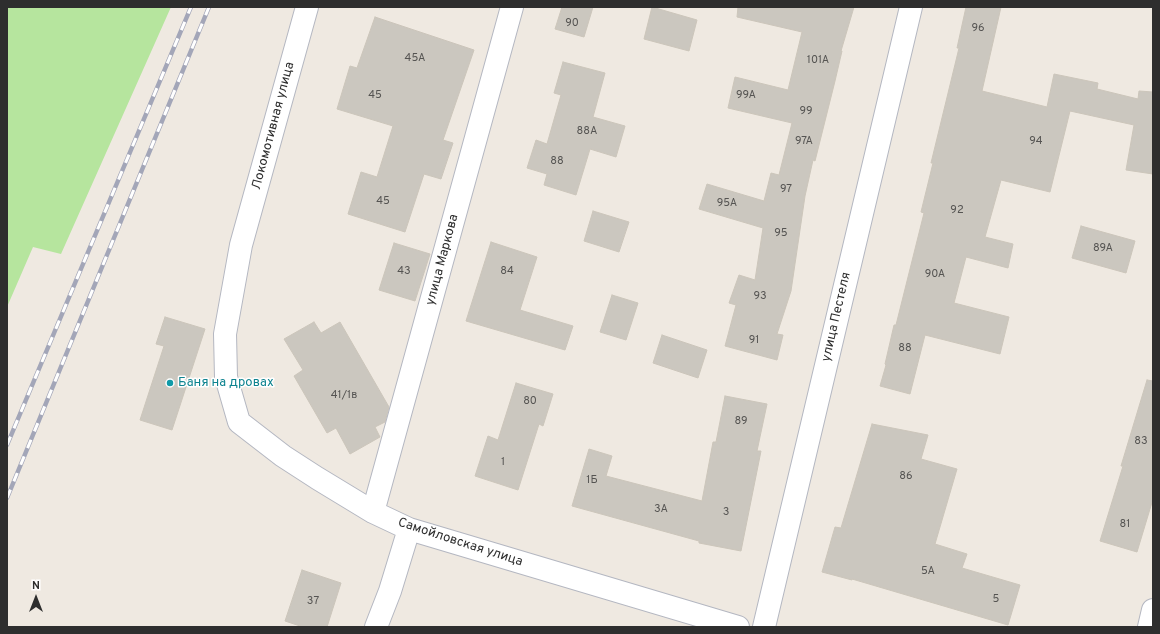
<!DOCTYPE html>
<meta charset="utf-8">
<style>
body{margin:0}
#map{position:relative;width:1160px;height:634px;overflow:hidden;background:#efe9e1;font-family:Overpass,sans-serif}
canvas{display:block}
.frame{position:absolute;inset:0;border:8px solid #2e2e2e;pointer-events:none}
.north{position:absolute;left:16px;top:578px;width:40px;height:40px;-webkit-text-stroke:3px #fff;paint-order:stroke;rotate:0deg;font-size:11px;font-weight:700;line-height:16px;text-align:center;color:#2e2e2e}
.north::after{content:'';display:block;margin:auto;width:14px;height:18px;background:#2e2e2e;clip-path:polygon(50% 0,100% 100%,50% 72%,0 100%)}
</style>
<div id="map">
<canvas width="1160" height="634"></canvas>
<div class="frame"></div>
<div class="north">N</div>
</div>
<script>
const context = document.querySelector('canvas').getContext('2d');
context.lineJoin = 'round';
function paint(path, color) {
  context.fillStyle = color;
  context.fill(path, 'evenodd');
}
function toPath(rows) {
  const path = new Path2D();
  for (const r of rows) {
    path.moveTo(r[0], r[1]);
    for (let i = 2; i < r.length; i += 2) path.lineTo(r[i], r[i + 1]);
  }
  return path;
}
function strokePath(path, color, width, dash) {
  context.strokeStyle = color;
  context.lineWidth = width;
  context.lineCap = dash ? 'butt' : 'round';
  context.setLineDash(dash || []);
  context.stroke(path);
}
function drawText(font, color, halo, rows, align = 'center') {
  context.font = font + ' Overpass,sans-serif';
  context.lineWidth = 3;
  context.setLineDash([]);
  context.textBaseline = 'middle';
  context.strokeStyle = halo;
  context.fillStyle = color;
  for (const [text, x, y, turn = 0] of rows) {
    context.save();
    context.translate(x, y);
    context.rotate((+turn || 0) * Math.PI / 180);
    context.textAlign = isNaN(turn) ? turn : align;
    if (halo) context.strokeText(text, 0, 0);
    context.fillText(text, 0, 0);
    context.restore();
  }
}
paint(toPath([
 [7,7,171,7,61,254,33,247,7,307]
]), '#b6e59e');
const building = toPath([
 [562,7,593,7,584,37,555,29,562,7],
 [652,7,697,20,689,51,644,39,652,7],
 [738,7,854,7,841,51,842,51,835,81,815,161,813,160,805,196,791,291,777,334,783,335,777,360,725,346,736,305,729,303,739,275,755,280,763,228,699,209,707,184,764,201,771,173,779,175,792,123,728,108,735,77,788,90,802,32,737,17,738,7],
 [966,7,1001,7,982,91,1047,107,1054,74,1098,83,1097,89,1138,99,1139,91,1153,92,1153,174,1126,170,1134,125,1070,111,1050,192,1001,180,985,237,1013,244,1008,268,966,257,954,303,1009,317,1000,354,925,335,910,394,880,386,886,365,885,364,894,325,896,325,924,213,921,212,933,163,931,163,959,48,957,48,966,7],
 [375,17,474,50,443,140,453,143,441,179,424,174,405,232,348,214,361,172,377,177,393,126,337,109,350,66,357,68,375,17],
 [563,62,605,73,593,117,625,126,616,157,590,149,576,195,544,185,547,174,527,168,536,140,547,144,561,95,554,93,563,62],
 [593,211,629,222,619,252,584,241,593,211],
 [1081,226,1135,241,1126,273,1072,258,1081,226],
 [491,242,537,257,520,310,573,326,565,350,466,321,491,242],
 [394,243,430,254,415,301,379,290,394,243],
 [612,295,638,303,626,340,600,332,612,295],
 [165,317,205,329,172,430,140,420,164,346,156,344,165,317],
 [314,322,321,333,340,322,389,407,385,422,375,427,380,437,350,454,336,428,327,433,294,376,303,370,284,339,314,322],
 [662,335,707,350,698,378,653,363,662,335],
 [1147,380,1153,381,1153,499,1137,552,1100,541,1123,466,1121,466,1147,380],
 [516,383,553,394,543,426,539,424,518,490,475,476,488,436,498,440,516,383],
 [725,396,767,404,757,451,761,451,741,551,699,543,699,541,572,506,589,449,612,456,606,476,702,501,713,442,716,442,725,396],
 [872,424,928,435,921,459,957,469,935,544,967,554,962,568,1020,585,1008,625,852,579,852,580,822,572,835,527,841,528,872,424],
 [302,570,341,583,327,627,303,627,285,621,302,570]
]);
paint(building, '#cbc7bf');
strokePath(building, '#cbc5ba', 1);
const minor = toPath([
 [307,7,241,245,225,334,226,377,239,422,283,456,317,478,373,512,409,529,738,627],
 [373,512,512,7],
 [376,627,390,591,409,529],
 [764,627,911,7],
 [1149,627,1153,610]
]);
strokePath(minor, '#b4b7c1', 24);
strokePath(minor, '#fff', 22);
const rail = toPath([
 [7,445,191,7],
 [7,498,209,7]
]);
strokePath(rail, '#a3a6b8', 4.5);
strokePath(rail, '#fff', 3, [9]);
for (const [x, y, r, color] of [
 [170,383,4,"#0f9aa8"]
]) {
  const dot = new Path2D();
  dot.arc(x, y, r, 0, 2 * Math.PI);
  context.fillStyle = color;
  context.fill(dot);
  strokePath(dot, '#fff', 1.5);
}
drawText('11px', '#555452', null, [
 ["90",572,24],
 ["96",978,29],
 ["45А",415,59],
 ["101А",818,61],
 ["45",375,96],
 ["99А",746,96],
 ["99",806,112],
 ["88А",587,132],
 ["97А",804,142],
 ["94",1036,142],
 ["88",557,162],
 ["97",786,190],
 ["45",383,202],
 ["95А",727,204],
 ["92",957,211],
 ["95",781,234],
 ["89А",1103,249],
 ["43",404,272],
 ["84",507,272],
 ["90А",935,275],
 ["93",760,297],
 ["91",754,341],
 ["88",905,349],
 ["41/1в",344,396],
 ["80",530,402],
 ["89",741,422],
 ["83",1141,442],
 ["1",503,463],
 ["86",906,477],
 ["1Б",592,481],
 ["3А",661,510],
 ["3",726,513],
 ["81",1125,525],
 ["5А",928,572],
 ["5",996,600],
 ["37",313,602]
]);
drawText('13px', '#2e2e2e', '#fff', [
 ["Локомотивная улица",274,126,-75],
 ["улица Маркова",443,260,-75],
 ["улица Пестеля",837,317,-77],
 ["Самойловская улица",460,543,18]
]);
drawText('13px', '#0d838f', '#fff', [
 ["Баня на дровах",178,383]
], 'left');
</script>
